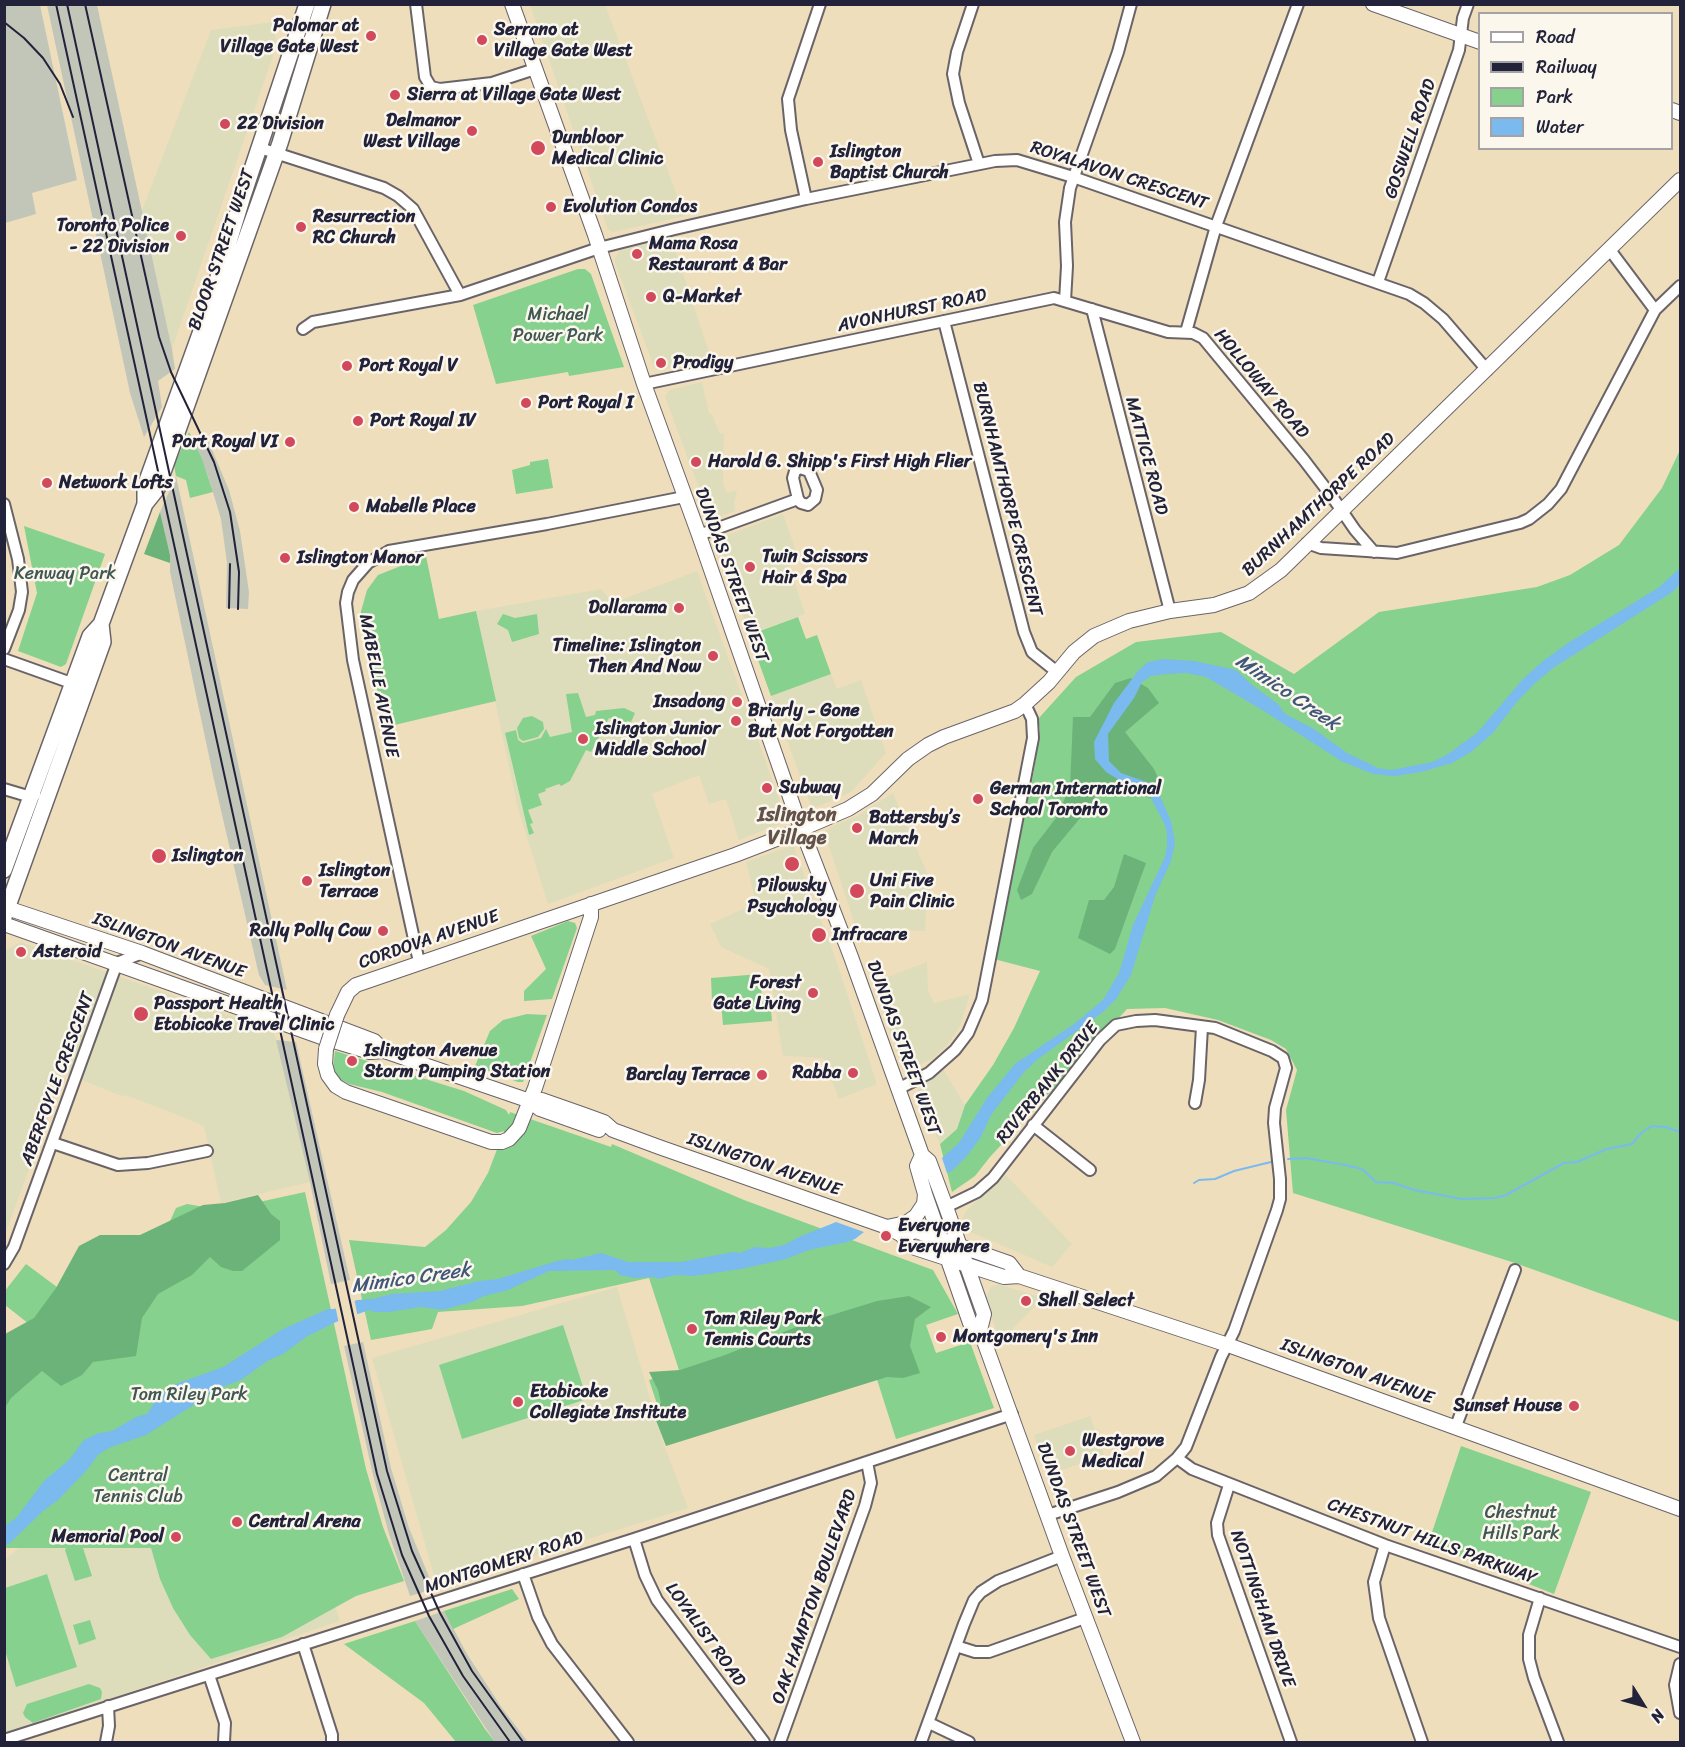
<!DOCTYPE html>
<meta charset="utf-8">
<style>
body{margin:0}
#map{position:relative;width:1685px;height:1747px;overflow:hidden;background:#efdebc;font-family:Sriracha,sans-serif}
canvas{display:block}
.frame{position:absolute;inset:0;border:6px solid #22223b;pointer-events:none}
.legend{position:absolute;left:1478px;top:12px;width:195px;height:138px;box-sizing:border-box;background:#fbf7ec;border:2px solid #a4a2a5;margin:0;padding:8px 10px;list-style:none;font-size:18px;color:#22223b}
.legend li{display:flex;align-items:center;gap:12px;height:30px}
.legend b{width:30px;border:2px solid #a4a2a5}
.north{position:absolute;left:1613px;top:1675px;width:60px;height:60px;-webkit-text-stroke:4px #fbf7ec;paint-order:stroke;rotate:127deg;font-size:16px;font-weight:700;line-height:24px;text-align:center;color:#22223b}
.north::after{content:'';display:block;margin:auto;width:21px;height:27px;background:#22223b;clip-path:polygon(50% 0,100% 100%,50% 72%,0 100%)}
</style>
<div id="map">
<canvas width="1685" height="1747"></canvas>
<div class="frame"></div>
<ul class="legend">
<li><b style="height:8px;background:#fff"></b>Road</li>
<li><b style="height:8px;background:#22223b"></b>Railway</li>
<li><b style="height:16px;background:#86d18e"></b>Park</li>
<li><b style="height:16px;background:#7abaee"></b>Water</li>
</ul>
<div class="north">N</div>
</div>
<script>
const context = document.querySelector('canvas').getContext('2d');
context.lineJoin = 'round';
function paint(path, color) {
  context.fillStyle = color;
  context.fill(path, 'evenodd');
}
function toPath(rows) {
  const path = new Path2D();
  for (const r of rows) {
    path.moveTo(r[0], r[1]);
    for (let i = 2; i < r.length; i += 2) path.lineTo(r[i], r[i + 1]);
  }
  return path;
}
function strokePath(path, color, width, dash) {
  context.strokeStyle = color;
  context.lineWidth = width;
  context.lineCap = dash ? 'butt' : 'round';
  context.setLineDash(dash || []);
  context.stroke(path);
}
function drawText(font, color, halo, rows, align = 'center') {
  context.font = font + ' Sriracha,sans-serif';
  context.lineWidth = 5;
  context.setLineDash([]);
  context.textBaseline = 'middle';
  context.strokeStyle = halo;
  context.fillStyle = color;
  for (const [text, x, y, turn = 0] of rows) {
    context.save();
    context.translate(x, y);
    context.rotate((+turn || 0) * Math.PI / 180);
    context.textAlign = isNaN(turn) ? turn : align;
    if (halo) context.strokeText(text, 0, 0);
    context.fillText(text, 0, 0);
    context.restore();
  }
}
paint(toPath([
 [530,5,605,5,685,216,613,232,608,230],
 [273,22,277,44,172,349,141,213,211,30],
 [671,238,711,358,662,370,654,367,614,260,619,251],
 [702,382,709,413,712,415,720,434,724,433,723,484,727,493,737,490,734,505,735,511,711,520,665,397,669,390],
 [783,514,799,559,788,562,805,614,749,634,717,539],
 [697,571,787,821,739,840,726,799,709,804,699,775,652,794,674,858,548,904,518,809,476,611,601,589,613,603],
 [831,674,837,689,861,680,886,753,851,792,812,809,771,696],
 [893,793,927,873,928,888,925,931,856,928,824,832,833,826,859,815],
 [793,845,835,957,877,1084,839,1099,823,1058,783,1056,769,969,721,947,710,924,756,903,746,862],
 [21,942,274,1031,310,1182,221,1203,204,1126,168,1111,125,1095,124,1097,64,1073,5,1235,5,950],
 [927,962,928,991,934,1003,970,994,960,1026,948,1044,932,1059,905,1071,872,983],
 [943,1069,965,1105,957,1129,940,1144,917,1091],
 [1004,1173,1072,1244,1052,1267,971,1232,963,1218,966,1211],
 [998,1284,1044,1298,1000,1341,987,1305,986,1297,991,1287],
 [617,1287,664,1445,688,1508,437,1586,372,1358],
 [262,1385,340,1621,6,1734,4,1729,4,1560,147,1444],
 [1090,1416,1104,1455,1048,1475,1034,1435]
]), '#ddddbc');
paint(toPath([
 [5,4,40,5,77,180,32,193,36,214,5,223],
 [47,5,97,5,172,349,175,369,158,381,162,407,144,437,130,393],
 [205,433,229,490,240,531,249,592,248,609,226,608,227,563,221,519,208,476,196,447],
 [176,476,287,990,265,985,259,975,214,780,170,572,170,555,160,512],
 [276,1040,296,1042,350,1280,331,1284,310,1182],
 [363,1342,391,1468,409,1528,434,1589,410,1596,389,1534,373,1475,344,1346],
 [444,1611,467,1654,502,1708,528,1742,495,1742,415,1621]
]), '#c2c6b9');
paint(toPath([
 [578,269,585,269,591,274,624,367,569,376,568,372,496,384,473,305],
 [189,432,202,459,213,492,190,498,186,480,176,476,174,465],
 [1680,450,1680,1322,1515,1263,1293,1193,1286,1110,1297,1070,1286,1049,1271,1040,1218,1020,1165,1008,1127,1009,990,1157,975,1176,952,1192,940,1144,957,1129,965,1105,993,1065,1014,1028,1040,971,994,959,1034,770,1040,730,1038,719,1076,677,1136,642,1221,632,1294,674,1379,612,1537,587,1570,575,1619,545,1662,488],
 [548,459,553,488,516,494,512,470,530,465,530,462],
 [24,526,105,554,66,664,61,667,18,651,37,593],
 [426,556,439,619,476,611,496,701,386,727,360,615,367,590,378,575],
 [503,614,515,618,537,614,539,634,512,642,508,630,497,624],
 [798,617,806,639,817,635,831,674,771,696,749,635],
 [578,693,586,717,595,715,596,711,624,708,635,713,631,722,627,721,626,723,609,718,591,752,586,750,570,781,561,786,559,784,545,789,546,791,538,794,542,805,528,810,533,823,530,824,534,833,529,835,505,733,516,730,518,740,523,743,541,738,546,729,550,737,572,732,566,694],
 [532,716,543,722,544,729,538,737,523,741,519,738,517,728,523,718],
 [568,921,575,923,577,928,552,999,524,1001,524,991,546,969,531,936],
 [760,974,762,998,770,997,772,1021,723,1025,721,1002,712,1002,711,978],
 [527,1014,547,1015,523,1082,518,1082,475,1066,490,1031,503,1020],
 [335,1051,464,1091,506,1110,509,1115,510,1112,611,1147,612,1144,744,1200,933,1270,958,1314,926,1325,936,1353,970,1342,994,1408,896,1439,874,1370,666,1431,649,1380,679,1370,649,1278,522,1306,438,1312,432,1329,371,1340,349,1240,425,1247,446,1230,471,1202,488,1173,504,1131,497,1133,382,1092,349,1084,339,1079,333,1068],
 [305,1192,366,1469,383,1527,404,1581,356,1596,282,1637,211,1659,190,1635,173,1608,160,1579,151,1548,83,1548,92,1576,75,1581,65,1550,66,1548,5,1548,5,1349,29,1324,5,1305,4,1292,26,1264,57,1287,161,1241,176,1208,187,1204,222,1210],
 [563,1325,587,1399,462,1439,439,1365],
 [1461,1446,1591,1492,1554,1594,1428,1544],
 [47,1574,77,1667,16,1687,5,1650,5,1588],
 [512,1589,519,1599,453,1629,444,1611],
 [90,1620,96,1639,79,1645,73,1625],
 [415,1621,485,1729,495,1742,456,1742,424,1703,344,1644],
 [89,1684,100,1688,102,1692,101,1699,33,1723,25,1717,23,1713,27,1704]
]), '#86d18e');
paint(toPath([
 [160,512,170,555,170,563,144,554],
 [1131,678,1148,688,1159,703,1125,732,1154,769,1161,784,1153,799,1120,788,1113,784,1099,787,1091,805,1052,852,1032,894,1021,900,1017,890,1033,848,1056,818,1070,787,1073,717,1090,717,1115,683],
 [1124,854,1146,863,1115,949,1110,954,1078,938,1089,900,1104,900,1114,887],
 [258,1195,271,1214,280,1221,280,1240,242,1271,233,1271,221,1267,210,1257,192,1275,158,1294,142,1318,136,1356,93,1362,82,1375,61,1386,42,1371,11,1398,5,1408,5,1334,34,1318,56,1288,79,1246,100,1235,140,1235,203,1205,225,1203],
 [909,1296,931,1307,915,1319,910,1346,920,1373,903,1378,887,1377,666,1446,652,1410,661,1403,658,1390,649,1372,680,1370,725,1355,809,1322,877,1301]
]), '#6cb379');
paint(toPath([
 [1680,568,1680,583,1674,591,1553,668,1534,684,1516,703,1493,733,1471,752,1452,763,1421,772,1395,776,1373,774,1341,761,1264,711,1206,677,1186,673,1167,674,1151,676,1142,682,1134,698,1108,734,1109,761,1121,773,1155,785,1171,821,1175,843,1171,861,1155,896,1131,975,1116,999,1103,1012,1038,1059,1024,1072,991,1115,981,1137,966,1157,952,1171,947,1173,942,1158,959,1143,987,1098,1015,1064,1074,1024,1103,1000,1119,973,1133,925,1165,857,1167,845,1167,834,1165,825,1149,794,1126,784,1106,772,1095,759,1094,742,1114,703,1138,671,1148,662,1164,659,1194,661,1236,670,1252,685,1278,704,1285,714,1314,729,1347,753,1378,768,1391,770,1433,762,1448,754,1477,733,1523,679,1543,661,1568,643,1658,588],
 [836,1222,864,1232,855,1239,847,1242,809,1250,786,1259,741,1269,693,1276,676,1275,658,1279,654,1277,634,1278,620,1275,615,1270,549,1271,508,1290,484,1296,472,1302,443,1310,421,1307,389,1312,374,1312,369,1310,336,1322,306,1337,283,1354,269,1360,241,1380,214,1390,195,1404,146,1435,111,1447,99,1454,86,1471,58,1500,43,1511,10,1543,5,1545,5,1526,16,1518,44,1481,69,1460,84,1440,99,1433,112,1431,136,1417,147,1414,154,1403,168,1389,176,1384,223,1367,283,1329,328,1309,334,1309,357,1300,373,1299,392,1294,440,1291,479,1281,498,1279,557,1261,568,1259,572,1260,601,1253,628,1262,681,1262,733,1252,740,1253,755,1247,770,1248,784,1245,799,1237]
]), '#7abaee');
paint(toPath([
 [354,1298,358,1318,339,1324,335,1305]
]), '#efdebc');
strokePath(toPath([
 [1288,1159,1306,1158,1345,1165,1362,1169,1376,1182,1394,1183,1414,1190,1462,1199,1495,1198,1506,1195,1564,1163,1577,1162,1607,1149,1632,1144,1641,1133,1652,1126,1665,1127,1680,1132],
 [1194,1183,1199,1180,1215,1179,1234,1171,1271,1162]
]), '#7abaee', 2);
const street = toPath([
 [416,4,425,77,431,87,440,89,492,83,535,69],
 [973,4,957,52,953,74,959,103,979,164],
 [260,148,384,188,398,196,413,209,460,295],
 [806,199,791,130,788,99,820,4],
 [1610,250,1655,310],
 [1378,282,1459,50,1463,18,1468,4],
 [1065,301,1067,266,1065,222,1070,188,1118,52,1131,4],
 [1092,309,1170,611],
 [944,321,1024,632,1032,652,1057,672],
 [303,329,313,322,460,295,599,248,675,229,806,199,995,161,1017,160,1073,177,1409,294,1424,303,1443,319,1487,370],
 [1186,332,1216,226,1298,4],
 [644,384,1054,298,1168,332,1193,333,1203,338,1304,460,1333,498,1355,530,1374,552],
 [800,468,809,471,817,490,815,499,808,505,801,503,798,499,793,478,795,471,800,468],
 [4,504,18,559,22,592,19,610,4,649],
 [699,535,798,499],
 [1307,543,1321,548,1397,553,1520,523,1529,519,1548,504,1561,489,1655,310,1680,286],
 [4,659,77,685],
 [4,789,31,797,35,795],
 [419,962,353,660,346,603,348,592,353,580,368,563,389,551,547,524,684,497],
 [898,1089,929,1073,955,1050,968,1033,982,1000,1033,738,1032,719,1025,704],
 [1195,1103,1199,1080,1202,1027],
 [1033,1125,1090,1170],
 [53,1143,118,1165,148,1163,207,1151],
 [946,1207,977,1192,993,1178,1100,1040,1116,1025,1136,1021,1155,1020,1215,1028,1272,1051,1283,1058,1286,1068,1275,1108,1274,1123,1280,1179,1280,1199,1277,1210,1234,1331,1221,1357,1186,1447,1177,1458,1156,1476,1118,1492,1048,1515],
 [4,1264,14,1247,117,963,142,953],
 [1456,1426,1515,1270],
 [1177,1458,1192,1469,1385,1545,1680,1647],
 [1229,1485,1217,1523,1218,1535,1291,1742],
 [634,1539,645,1575,657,1600,764,1742],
 [1385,1545,1374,1582,1379,1618,1422,1742],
 [523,1574,538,1617,552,1644,628,1742],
 [1540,1598,1529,1635,1529,1659,1534,1678,1558,1742],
 [303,1644,332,1735,332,1742],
 [956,1646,975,1652,989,1652,1085,1618],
 [1680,1664,1675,1685,1680,1713],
 [209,1675,225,1723,224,1742],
 [929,1723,969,1742],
 [4,1740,634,1539,1012,1414],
 [106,1742,109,1726,108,1706],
 [780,1742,865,1506,871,1483,867,1462],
 [921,1742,964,1624,974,1600,981,1592,998,1581,1062,1556]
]);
const secondary = toPath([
 [512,4,595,235,644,384,699,535,797,817,851,957,922,1155,929,1161,946,1207,984,1314,980,1330,1062,1556,1133,1742],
 [1373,4,1480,42],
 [1672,110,1680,113],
 [4,907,142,953,374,1041,384,1051,530,1101,540,1109,599,1130],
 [4,924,321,1037,370,1052,384,1051],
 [337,1015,348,992,356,985,735,855,792,833,848,809,872,794,908,759,928,745,944,737,1015,711,1025,704,1049,682,1074,652,1094,636,1129,621,1170,611,1214,605,1249,593,1281,570,1680,180],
 [326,1049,325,1064,328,1075,336,1086,346,1092,491,1142,502,1142,509,1139,519,1128,535,1088,591,917,591,904],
 [530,1101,542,1100,582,1114,604,1122,613,1130,659,1147,887,1227,902,1235,909,1246,1004,1277,1019,1276,1228,1345,1680,1509],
 [922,1155,917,1166,925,1194,970,1323,980,1330],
 [887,1227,906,1223,916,1216,924,1204,925,1194],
 [902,1235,916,1231,960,1246,1009,1263,1019,1276]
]);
const primary = toPath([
 [145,504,145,486,205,320,242,199,307,4],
 [4,870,90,636,101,624,145,504,157,489,280,143,323,4],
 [4,917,103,642,101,624]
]);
strokePath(street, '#6a6468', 14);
strokePath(secondary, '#6a6468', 16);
strokePath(primary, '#6a6468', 18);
strokePath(street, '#fff', 10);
strokePath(secondary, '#fff', 14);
strokePath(primary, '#fff', 15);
strokePath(toPath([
 [56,4,377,1474,402,1555,429,1616,463,1676,510,1742],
 [67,4,387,1471,412,1551,440,1613,472,1671,523,1742],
 [85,4,159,337,171,372,214,462,230,512,239,572,238,609],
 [4,22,24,38,43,58,60,84,73,117],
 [229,608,230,564]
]), '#22223b', 2);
const secondaryBridge = toPath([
 [326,1049,337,1015]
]);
strokePath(secondaryBridge, '#6a6468', 16, []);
strokePath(secondaryBridge, '#fff', 14);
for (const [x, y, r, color] of [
 [371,36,6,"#d1495b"],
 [482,40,6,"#d1495b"],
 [395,95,6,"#d1495b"],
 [225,124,6,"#d1495b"],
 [472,131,6,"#d1495b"],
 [538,148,8,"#d1495b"],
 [818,162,6,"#d1495b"],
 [551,207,6,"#d1495b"],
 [301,227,6,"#d1495b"],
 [181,236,6,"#d1495b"],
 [637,254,6,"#d1495b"],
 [651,297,6,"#d1495b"],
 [661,363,6,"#d1495b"],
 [347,366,6,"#d1495b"],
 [526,403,6,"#d1495b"],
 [358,421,6,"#d1495b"],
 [290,442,6,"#d1495b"],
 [696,462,6,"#d1495b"],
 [47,483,6,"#d1495b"],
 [354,507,6,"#d1495b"],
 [285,558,6,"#d1495b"],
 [750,567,6,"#d1495b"],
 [679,608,6,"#d1495b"],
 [713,656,6,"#d1495b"],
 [737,702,6,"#d1495b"],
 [736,721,6,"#d1495b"],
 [583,739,6,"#d1495b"],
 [767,788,6,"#d1495b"],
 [978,799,6,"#d1495b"],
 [857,828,6,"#d1495b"],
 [159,856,8,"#d1495b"],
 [792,864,8,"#d1495b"],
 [307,881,6,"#d1495b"],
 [857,891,8,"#d1495b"],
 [383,931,6,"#d1495b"],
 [819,935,8,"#d1495b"],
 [21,952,6,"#d1495b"],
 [813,993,6,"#d1495b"],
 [141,1014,8,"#d1495b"],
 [352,1061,6,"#d1495b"],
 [853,1073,6,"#d1495b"],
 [762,1075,6,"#d1495b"],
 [886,1236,6,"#d1495b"],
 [1026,1301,6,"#d1495b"],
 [692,1329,6,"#d1495b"],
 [941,1337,6,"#d1495b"],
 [518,1402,6,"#d1495b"],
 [1574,1406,6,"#d1495b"],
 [1070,1451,6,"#d1495b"],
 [237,1522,6,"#d1495b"],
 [176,1537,6,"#d1495b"]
]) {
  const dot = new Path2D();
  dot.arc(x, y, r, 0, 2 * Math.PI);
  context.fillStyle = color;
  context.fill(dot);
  strokePath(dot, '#fbf7ec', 2);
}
drawText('bold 18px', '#22223b', '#fbf7ec', [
 ["Palomar at",359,26,"right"],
 ["Village Gate West",359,47,"right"],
 ["Serrano at",494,30],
 ["Village Gate West",494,51],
 ["Sierra at Village Gate West",407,95],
 ["Delmanor",460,121,"right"],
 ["West Village",460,142,"right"],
 ["22 Division",237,124],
 ["Dunbloor",552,138],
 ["Medical Clinic",552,159],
 ["Islington",830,152],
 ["Baptist Church",830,173],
 ["Evolution Condos",563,207],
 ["Resurrection",313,217],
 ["RC Church",313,238],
 ["Toronto Police",169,226,"right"],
 ["- 22 Division",169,247,"right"],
 ["Mama Rosa",649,244],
 ["Restaurant & Bar",649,265],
 ["Q-Market",663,297],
 ["Prodigy",673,363],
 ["Port Royal V",359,366],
 ["Port Royal I",538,403],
 ["Port Royal IV",370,421],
 ["Port Royal VI",278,442,"right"],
 ["Harold G. Shipp's First High Flier",708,462],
 ["Network Lofts",59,483],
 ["Mabelle Place",366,507],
 ["Twin Scissors",762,557],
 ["Hair & Spa",762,578],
 ["Islington Manor",297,558],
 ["Dollarama",667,608,"right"],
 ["Timeline: Islington",701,646,"right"],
 ["Then And Now",701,667,"right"],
 ["Insadong",725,702,"right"],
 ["Briarly - Gone",748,711],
 ["But Not Forgotten",748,732],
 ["Islington Junior",595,729],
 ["Middle School",595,750],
 ["Subway",779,788],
 ["German International",990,789],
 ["School Toronto",990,810],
 ["Battersby’s",869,818],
 ["March",869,839],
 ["Islington",172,856],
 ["Islington",319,871],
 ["Terrace",319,892],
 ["Uni Five",870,881],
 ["Pain Clinic",870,902],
 ["Pilowsky",792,886,"center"],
 ["Psychology",792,907,"center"],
 ["Rolly Polly Cow",371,931,"right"],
 ["Infracare",832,935],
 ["Asteroid",33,952],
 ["Forest",801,983,"right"],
 ["Gate Living",801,1004,"right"],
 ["Passport Health",154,1004],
 ["Etobicoke Travel Clinic",154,1025],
 ["Islington Avenue",364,1051],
 ["Storm Pumping Station",364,1072],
 ["Rabba",841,1073,"right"],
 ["Barclay Terrace",750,1075,"right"],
 ["Everyone",898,1226],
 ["Everywhere",898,1247],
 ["Shell Select",1038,1301],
 ["Tom Riley Park",704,1319],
 ["Tennis Courts",704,1340],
 ["Montgomery's Inn",953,1337],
 ["Etobicoke",530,1392],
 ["Collegiate Institute",530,1413],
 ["Sunset House",1562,1406,"right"],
 ["Westgrove",1082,1441],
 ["Medical",1082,1462],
 ["Central Arena",249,1522],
 ["Memorial Pool",164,1537,"right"]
], 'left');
drawText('18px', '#22223b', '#fbf7ec', [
 ["GOSWELL ROAD",1411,139,-71],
 ["ROYALAVON CRESCENT",1119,176,18],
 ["BLOOR STREET WEST",222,250,-71],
 ["AVONHURST ROAD",912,311,-12],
 ["HOLLOWAY ROAD",1261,384,50],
 ["MATTICE ROAD",1146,456,75],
 ["BURNHAMTHORPE CRESCENT",1007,499,76],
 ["BURNHAMTHORPE ROAD",1319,505,-43],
 ["DUNDAS STREET WEST",731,575,70],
 ["MABELLE AVENUE",378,686,79],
 ["CORDOVA AVENUE",429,940,-19],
 ["ISLINGTON AVENUE",169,946,20],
 ["DUNDAS STREET WEST",903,1048,70],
 ["ABERFOYLE CRESCENT",58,1079,-70],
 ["RIVERBANK DRIVE",1048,1083,-51],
 ["ISLINGTON AVENUE",764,1165,19],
 ["ISLINGTON AVENUE",1357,1372,20],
 ["DUNDAS STREET WEST",1073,1530,70],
 ["CHESTNUT HILLS PARKWAY",1432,1542,20],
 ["MONTGOMERY ROAD",504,1563,-18],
 ["OAK HAMPTON BOULEVARD",815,1597,-71],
 ["NOTTINGHAM DRIVE",1262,1609,71],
 ["LOYALIST ROAD",705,1635,54]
]);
drawText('18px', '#405754', '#fbf7ec', [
 ["Michael",558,315],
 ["Power Park",558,336],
 ["Kenway Park",65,574],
 ["Tom Riley Park",189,1395],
 ["Central",138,1476],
 ["Tennis Club",138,1497],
 ["Chestnut",1521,1513],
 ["Hills Park",1521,1534]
]);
drawText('italic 20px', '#41577a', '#fbf7ec', [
 ["Mimico Creek",1287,693,34],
 ["Mimico Creek",411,1279,-8]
]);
drawText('bold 20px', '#63514b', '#fbf7ec', [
 ["Islington",797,816],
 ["Village",797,839]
]);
</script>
